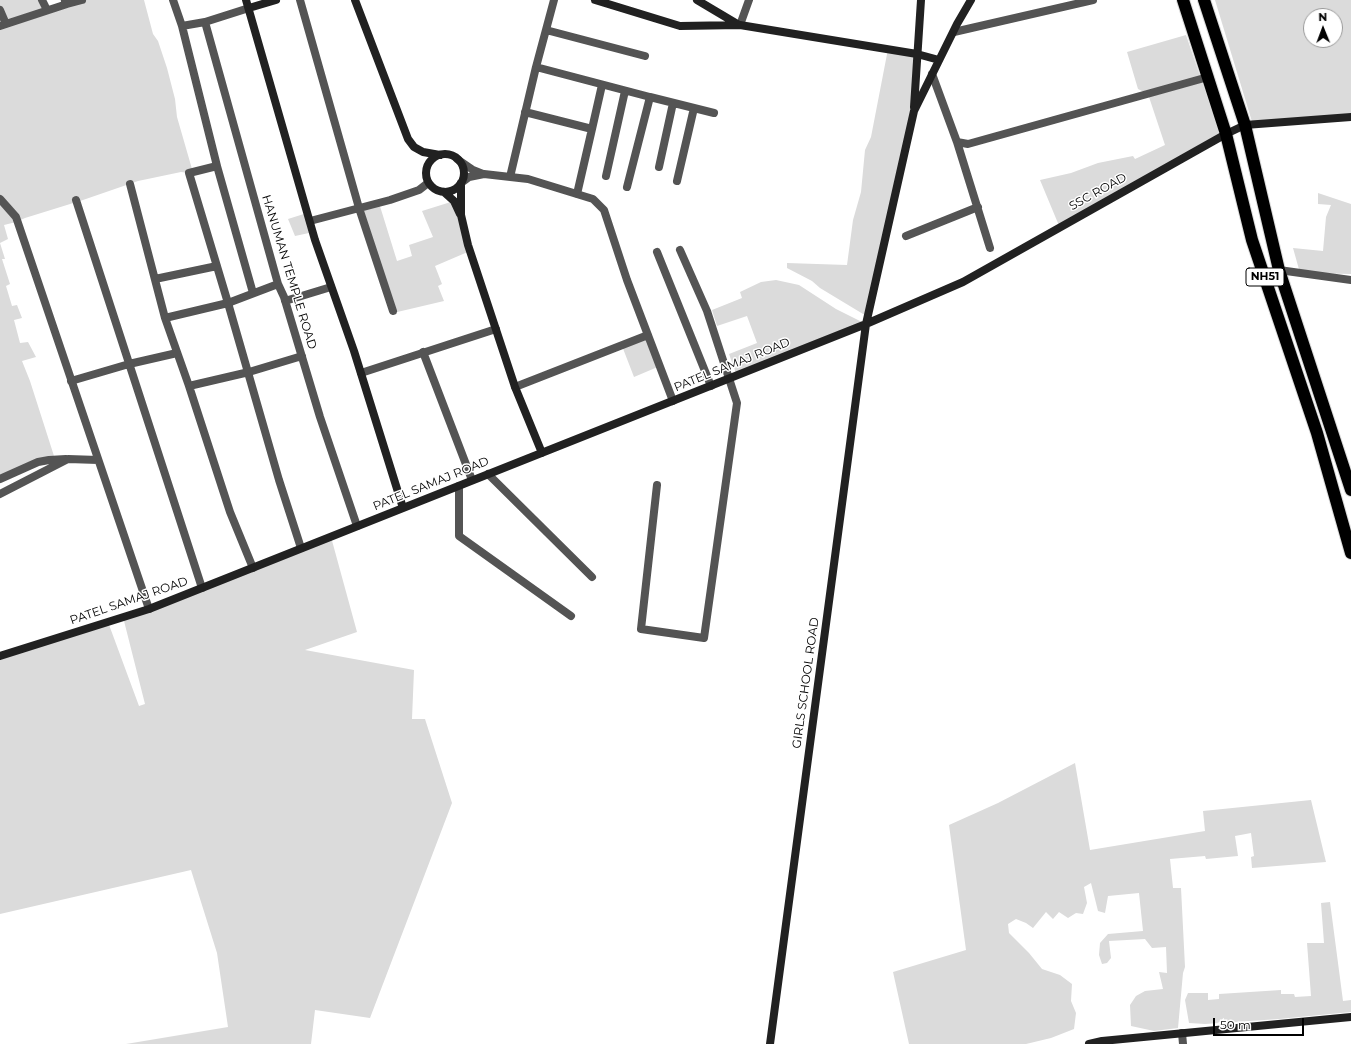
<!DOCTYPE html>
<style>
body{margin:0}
#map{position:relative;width:1351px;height:1044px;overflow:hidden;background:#fff;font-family:Montserrat,sans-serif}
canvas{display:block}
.north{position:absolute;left:1303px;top:8px;width:40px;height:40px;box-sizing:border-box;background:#fff;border:1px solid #999;border-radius:50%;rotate:359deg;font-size:11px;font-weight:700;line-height:16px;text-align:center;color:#000}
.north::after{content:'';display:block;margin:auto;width:14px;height:18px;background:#000;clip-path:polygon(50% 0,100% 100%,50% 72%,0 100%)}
.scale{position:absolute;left:1213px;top:1018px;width:91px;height:18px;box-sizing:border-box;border:2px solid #000;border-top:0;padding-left:5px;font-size:12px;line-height:14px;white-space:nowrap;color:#000;-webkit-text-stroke:3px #fff;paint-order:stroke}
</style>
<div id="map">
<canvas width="1351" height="1044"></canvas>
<div class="north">N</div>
<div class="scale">50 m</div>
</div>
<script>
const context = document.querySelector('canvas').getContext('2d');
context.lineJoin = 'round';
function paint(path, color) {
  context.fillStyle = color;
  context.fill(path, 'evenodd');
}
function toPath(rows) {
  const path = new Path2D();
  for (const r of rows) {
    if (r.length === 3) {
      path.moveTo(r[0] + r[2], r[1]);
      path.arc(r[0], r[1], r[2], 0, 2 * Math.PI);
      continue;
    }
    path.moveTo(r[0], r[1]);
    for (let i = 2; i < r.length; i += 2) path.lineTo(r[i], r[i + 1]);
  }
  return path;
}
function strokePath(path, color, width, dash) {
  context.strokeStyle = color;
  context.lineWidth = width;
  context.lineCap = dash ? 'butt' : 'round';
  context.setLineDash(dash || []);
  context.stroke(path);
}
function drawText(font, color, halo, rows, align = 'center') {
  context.font = font + ' Montserrat,sans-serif';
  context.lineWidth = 3;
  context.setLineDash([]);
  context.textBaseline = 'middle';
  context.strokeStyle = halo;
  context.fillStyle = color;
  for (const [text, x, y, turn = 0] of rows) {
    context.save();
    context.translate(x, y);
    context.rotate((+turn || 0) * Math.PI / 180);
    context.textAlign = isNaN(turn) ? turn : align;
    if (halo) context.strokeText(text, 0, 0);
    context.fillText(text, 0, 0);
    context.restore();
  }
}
paint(toPath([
 [0,0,42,0,47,11,83,0,144,0,153,34,158,41,167,68,175,99,177,117,192,169,189,173,181,172,138,181,83,200,25,218,16,222,4,225,8,239,0,243,5,259,2,259,10,284,6,286,12,306,17,305,22,318,14,320,20,343,28,342,36,357,22,361,30,381,54,456,49,460,0,479,0,26,5,24,0,10],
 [1215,0,1351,0,1351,117,1253,125],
 [1311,16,1335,16,1335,40,1311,40],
 [1186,35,1221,137,1060,228,1040,180,1071,173,1098,163,1133,156,1135,159,1165,145,1148,94,1138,89,1127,52],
 [888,49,917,54,914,111,868,317,820,288,812,281,787,268,787,263,847,265,853,220,861,192,865,150,871,137],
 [1318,193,1351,204,1351,274,1300,273,1293,248,1323,251,1326,217,1331,205,1318,204],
 [454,201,470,251,435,266,442,284,438,286,444,301,393,313,359,208,379,203,397,261,412,256,409,245,433,237,422,211],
 [307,213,309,233,295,236,288,219],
 [776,280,799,285,836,309,866,324,737,376,729,354,757,343,747,316,717,326,712,310,742,298,740,292,761,282],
 [648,335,660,366,634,377,622,346],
 [331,537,357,632,305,650,414,670,412,719,425,719,452,803,370,1018,315,1010,311,1044,126,1044,228,1027,217,953,191,870,0,914,0,656,108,622,139,706,145,704,123,617],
 [1075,763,1090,850,1205,831,1203,811,1311,800,1326,862,1252,868,1251,857,1254,856,1251,833,1235,836,1238,856,1206,859,1205,856,1170,859,1173,888,1181,888,1185,967,1183,973,1178,1028,1154,1031,1131,1026,1130,1005,1136,996,1145,991,1163,989,1159,972,1167,973,1166,947,1152,948,1145,939,1109,941,1111,958,1107,963,1102,964,1099,955,1100,943,1108,934,1143,931,1139,893,1108,896,1105,913,1098,911,1091,883,1084,887,1087,903,1083,914,1076,913,1068,918,1059,912,1053,919,1046,912,1033,928,1026,923,1016,919,1008,924,1009,933,1029,953,1042,969,1060,975,1072,984,1071,1001,1076,1013,1074,1029,1051,1038,1026,1044,909,1044,893,972,966,950,949,825,998,803],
 [1330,902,1343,1001,1351,1000,1351,1012,1279,1019,1205,1024,1189,1023,1185,1000,1188,993,1208,993,1208,1000,1219,999,1219,994,1281,990,1281,994,1294,994,1295,997,1311,996,1307,943,1324,943,1321,903]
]), '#dbdbdb');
const highway = toPath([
 [1183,0,1226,134,1252,240,1317,433,1351,553],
 [1204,0,1245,125,1279,270,1351,490]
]);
strokePath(highway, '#dbdbdb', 14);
strokePath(toPath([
 [42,0,47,10],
 [173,0,182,26],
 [300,0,359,208,393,311],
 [65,1,67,4,82,0],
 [249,8,205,22,182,26,217,166,189,173,228,303,279,480,301,548],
 [0,10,6,24],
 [205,22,278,284,284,297,320,417,357,526],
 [740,25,749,0],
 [0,26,67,4],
 [546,30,645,56],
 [954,32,1093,0],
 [536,67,554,0],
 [932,74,957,142,968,144,1208,77],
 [650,97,714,113],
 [525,112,592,129,602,85],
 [957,142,990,248],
 [457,159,473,170,483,174],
 [217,166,253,293],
 [659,167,673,103],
 [606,176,625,91],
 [510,177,536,67,650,97,627,187],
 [677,181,694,108],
 [461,183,469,177,484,174,528,179,593,199,604,210,627,280,673,401],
 [130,184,165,318,228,303,278,284],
 [577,194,592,129],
 [0,199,16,217,149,609],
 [76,200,202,588],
 [310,221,390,200,419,190,428,183],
 [906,236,978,207],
 [657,252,711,386],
 [1279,270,1351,280],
 [155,279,217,266],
 [285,301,331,287],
 [165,318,189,386],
 [423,352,472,480],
 [361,373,496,329],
 [71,381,129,364,177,353],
 [515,387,648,335],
 [488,474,592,577],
 [0,479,38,462,49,460,66,459],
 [657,485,641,629,704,638,737,403,707,311,680,250],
 [459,486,459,536,571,616],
 [0,494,68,459,98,460],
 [253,568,230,512,189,386,249,372,302,356],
 [1182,1033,1183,1044]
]), '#545454', 8);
strokePath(toPath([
 [246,0,315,240,354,351,403,508],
 [355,0,408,139,414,147,423,152,440,155],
 [595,0,680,26,740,25,917,54,939,60],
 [697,0,739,25],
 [249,8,276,0],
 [914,107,921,0],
 [445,173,19],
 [461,183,461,215,468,245,515,387,542,453],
 [444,192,454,201,460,214],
 [0,656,149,609,866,324,963,282,1226,134,1245,125,1351,117],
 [770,1044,866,324,914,111,957,24,971,0],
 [1089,1044,1102,1041,1351,1017]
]), '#212121', 8);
strokePath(highway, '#000', 12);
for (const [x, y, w] of [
 [1265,277,38]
]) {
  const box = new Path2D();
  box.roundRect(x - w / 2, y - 9, w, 18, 3);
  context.fillStyle = '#fff';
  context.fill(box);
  strokePath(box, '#000', 1);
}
drawText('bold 11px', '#000', null, [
 ["NH51",1265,277]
]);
drawText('12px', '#000', '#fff', [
 ["SSC ROAD",1098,192,-29],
 ["HANUMAN TEMPLE ROAD",289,272,73],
 ["PATEL SAMAJ ROAD",732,365,-22],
 ["PATEL SAMAJ ROAD",431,484,-22],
 ["PATEL SAMAJ ROAD",129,601,-19],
 ["GIRLS SCHOOL ROAD",806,683,-82]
]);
</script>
